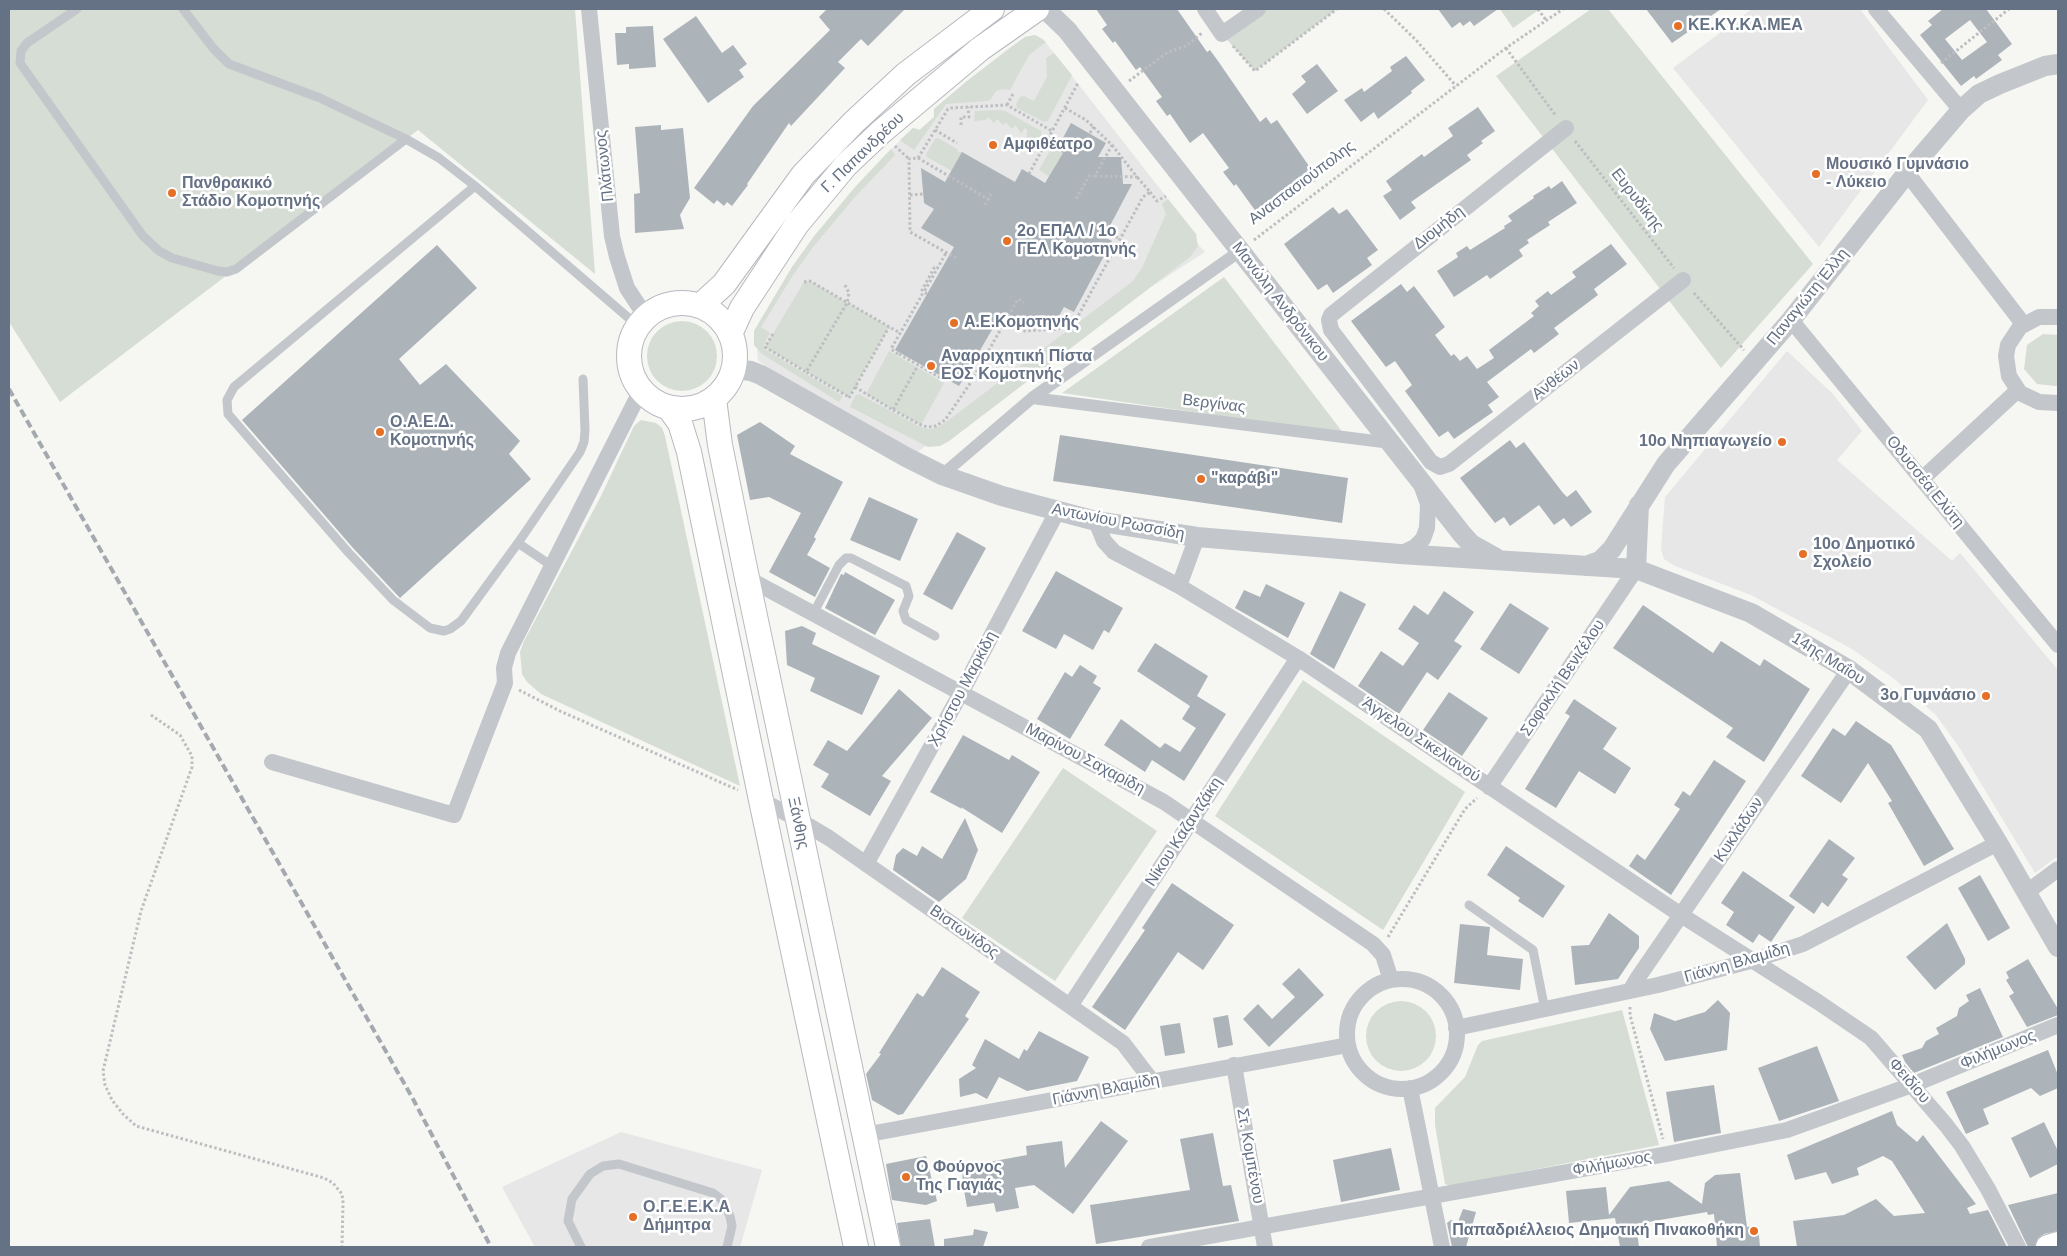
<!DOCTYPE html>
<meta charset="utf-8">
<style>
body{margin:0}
#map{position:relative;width:2067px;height:1256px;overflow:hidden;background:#f6f6f3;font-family:Helvetica,sans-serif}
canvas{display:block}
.frame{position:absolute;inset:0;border:10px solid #657184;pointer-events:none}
</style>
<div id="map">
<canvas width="2067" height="1256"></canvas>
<div class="frame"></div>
</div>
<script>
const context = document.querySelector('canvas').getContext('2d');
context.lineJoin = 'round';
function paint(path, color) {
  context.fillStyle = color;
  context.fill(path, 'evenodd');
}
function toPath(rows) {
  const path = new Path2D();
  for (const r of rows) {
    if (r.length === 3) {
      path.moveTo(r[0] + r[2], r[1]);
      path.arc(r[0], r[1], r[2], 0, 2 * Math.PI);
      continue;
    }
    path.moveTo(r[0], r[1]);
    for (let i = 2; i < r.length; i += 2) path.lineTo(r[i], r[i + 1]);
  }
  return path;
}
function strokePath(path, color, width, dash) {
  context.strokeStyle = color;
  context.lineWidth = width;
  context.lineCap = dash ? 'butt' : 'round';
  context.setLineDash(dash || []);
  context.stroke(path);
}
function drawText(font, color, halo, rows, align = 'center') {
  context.font = font + ' Helvetica,sans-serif';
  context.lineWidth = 5;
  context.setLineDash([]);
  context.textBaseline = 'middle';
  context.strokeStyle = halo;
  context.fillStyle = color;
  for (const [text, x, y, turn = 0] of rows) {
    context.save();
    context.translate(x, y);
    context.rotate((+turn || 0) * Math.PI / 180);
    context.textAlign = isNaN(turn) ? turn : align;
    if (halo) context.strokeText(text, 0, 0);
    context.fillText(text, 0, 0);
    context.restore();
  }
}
paint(toPath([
 [1752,9,1860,9,1928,100,1819,247,1673,68],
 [1035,35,1043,39,1168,199,1196,234,1197,243,1205,252,1151,287,949,441,940,446,926,446,915,454,820,400,758,361,757,348,754,345,754,331,792,267,815,235,883,157,913,128,919,130,934,117,934,109,967,81,1009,48,1025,37],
 [1787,351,1833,394,1862,431,1837,460,1952,561,1960,553,2058,670,2058,856,2035,873,1959,747,1936,715,1893,678,1852,649,1751,595,1675,566,1664,559,1661,549,1665,497],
 [621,1132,762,1170,740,1247,535,1247,502,1187]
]), '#e6e7e6');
paint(toPath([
 [9,9,575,9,595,274,418,130,60,402,9,322],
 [1258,9,1337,9,1255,71,1222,34],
 [1500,9,1540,9,1513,28],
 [1591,9,1608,9,1813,264,1721,368,1496,76],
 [1035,35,1046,42,1029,55,1010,90,1002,89,996,91,990,100,987,101,946,104,914,150,900,140,913,128,920,130,934,117,934,109,967,81,1025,37],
 [1054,53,1072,75,1048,121,1044,122,1017,108,1016,104,1020,97,1024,96,1034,101,1047,77,1046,58],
 [998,110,1005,111,1041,131,1041,136,1031,153,1026,150,1027,130,1025,128,1021,133,1015,125,1012,129,1006,122,1003,125,997,119,994,123,988,117,986,120,974,121,975,111],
 [938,138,957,149,958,152,963,152,952,171,927,157,926,154,935,139],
 [1054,148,1063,153,1049,176,1039,170,1051,149],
 [891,149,895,155,854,198,813,247,793,275,761,327,770,333,763,346,764,349,841,395,842,397,839,402,762,354,754,345,754,331,792,267,815,235,855,187],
 [1168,199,1196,234,1198,246,1190,257,949,441,940,446,928,447,850,407,855,396,859,394,920,427,928,429,937,428,946,422,1132,282,1142,268,1166,214,1162,204],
 [1224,277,1344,434,1062,393],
 [810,281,889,327,849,397,765,347,804,282],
 [682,356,35],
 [2043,334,2058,335,2058,385,2056,386,2037,384,2024,369,2027,345],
 [889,351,944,383,921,425,866,394],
 [641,420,656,423,662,428,665,436,740,786,541,694,527,682,522,674,520,652,524,641,601,496,634,426],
 [1303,680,1465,792,1383,930,1215,816],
 [1063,768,1157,831,1055,981,962,918],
 [1401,1036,35],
 [1622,1010,1659,1145,1451,1186,1445,1184,1435,1125,1435,1108,1465,1077,1478,1045,1482,1041]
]), '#d6ddd4');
paint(toPath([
 [827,9,905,9,868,46,861,39,838,62,845,68,791,126,789,123,747,184,748,185,732,206,727,202,724,206,717,200,714,204,694,188,753,106,830,30,819,17],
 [1096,9,1177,9,1207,52,1210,50,1218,61,1260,122,1266,117,1271,124,1277,120,1318,179,1275,210,1270,203,1257,213,1236,184,1234,186,1223,172,1229,168,1203,133,1190,143,1170,114,1167,116,1156,101,1162,97,1140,67,1136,70,1115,41,1113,43,1102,29,1107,25],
 [1438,9,1498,9,1474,26,1470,21,1463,26,1460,22,1452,28],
 [1646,9,1721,9,1672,43],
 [1943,9,1986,9,2012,44,1998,55,2002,60,1976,79,1974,76,1961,86,1920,35,1932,25,1928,21],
 [1970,20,1987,42,1962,60,1945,39],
 [696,16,722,53,733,45,747,64,739,70,744,77,708,103,663,39],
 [653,26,656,67,629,69,629,64,617,65,615,33,626,33,626,27],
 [1406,56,1425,80,1411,91,1412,93,1378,119,1374,112,1361,122,1344,100,1362,88,1364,92,1392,71,1390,67],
 [1317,64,1338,91,1307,114,1292,94,1306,82,1301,76],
 [1478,107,1495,131,1481,141,1483,143,1467,155,1471,160,1411,202,1416,208,1400,220,1383,196,1392,190,1386,181,1422,154,1424,157,1453,136,1448,128],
 [1071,123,1106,143,1098,157,1121,157,1123,184,1132,184,1104,237,1112,241,1074,312,1064,307,1054,325,996,323,959,386,895,350,954,247,921,228,934,209,924,203,921,168,945,182,962,152,1015,182,1022,169,1045,183,1063,153,1057,149],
 [661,125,661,130,683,128,690,198,680,215,684,229,635,233,634,194,640,193,635,127],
 [1562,181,1577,203,1548,222,1550,225,1527,240,1529,243,1519,250,1523,256,1490,279,1487,275,1454,297,1437,271,1458,257,1456,253,1467,246,1470,250,1505,228,1504,226,1512,221,1508,216,1534,198,1533,196,1549,186,1551,189],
 [1333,207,1339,214,1347,209,1378,250,1367,258,1372,265,1333,293,1327,284,1318,290,1284,244],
 [1611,244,1627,264,1594,289,1598,295,1554,328,1559,334,1534,353,1531,349,1487,382,1499,397,1488,405,1493,412,1454,439,1448,431,1439,437,1405,391,1412,385,1395,361,1386,367,1351,321,1401,284,1407,292,1414,286,1445,327,1435,335,1451,356,1454,354,1460,361,1467,356,1477,369,1494,358,1489,350,1534,316,1531,313,1539,306,1535,301,1548,291,1551,295,1576,277,1572,272],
 [437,245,477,288,399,359,420,385,446,364,520,441,509,454,531,479,400,598,353,548,242,420],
 [760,422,795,446,790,454,843,482,814,537,816,539,807,555,830,568,815,597,769,572,801,513,769,497,750,500,737,435],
 [1060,435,1348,478,1342,523,1053,481],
 [1510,440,1516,448,1524,442,1563,493,1567,497,1576,490,1592,512,1571,527,1564,518,1554,525,1539,505,1510,526,1504,517,1495,523,1460,478],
 [869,497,918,519,900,561,850,540],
 [957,532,986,548,952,610,923,594],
 [1056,571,1123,608,1109,633,1104,630,1093,650,1064,634,1056,649,1022,631],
 [845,572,895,600,875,635,825,608,841,574,844,575],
 [1266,584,1305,603,1288,638,1235,608,1244,590,1260,597],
 [1340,591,1366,604,1334,669,1310,654],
 [1444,591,1474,612,1454,641,1462,646,1438,680,1427,672,1399,714,1358,686,1381,651,1403,666,1419,643,1398,629,1414,605,1428,615],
 [1510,603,1549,628,1519,674,1480,649],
 [1643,605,1713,653,1721,641,1760,666,1764,659,1810,689,1764,762,1726,737,1733,728,1613,648],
 [802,626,816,633,812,644,880,676,862,715,810,691,815,678,787,665,785,631],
 [1155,643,1208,676,1197,696,1226,714,1184,781,1152,760,1145,772,1104,745,1121,719,1160,748,1165,743,1180,752,1196,728,1182,719,1190,706,1137,671],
 [1080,665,1097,676,1093,683,1101,688,1070,739,1037,719,1065,672,1072,677],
 [899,689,932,718,882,776,891,781,870,816,821,787,829,774,813,765,828,740,847,751],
 [1449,692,1488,718,1462,756,1423,730],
 [1574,699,1617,728,1603,749,1631,768,1615,794,1579,771,1556,808,1525,789,1570,716,1565,713],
 [1856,721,1891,745,1954,849,1924,866,1888,803,1892,801,1868,763,1841,803,1801,776,1833,728,1845,736],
 [963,735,1009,760,1012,755,1040,772,1002,833,961,807,962,809,930,792],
 [1714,760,1746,781,1671,895,1629,866,1637,854,1645,860,1680,809,1674,805,1683,791,1690,796],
 [965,818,978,850,966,879,939,902,893,870,896,855,903,848,917,856,922,846,942,859],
 [1829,839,1855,858,1842,875,1848,879,1828,907,1822,902,1814,914,1789,896],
 [1506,846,1565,886,1543,918,1518,901,1520,898,1487,875],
 [1743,871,1795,907,1771,942,1759,934,1753,943,1726,925,1734,912,1721,903],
 [1980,875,2010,928,1988,941,1958,888],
 [1172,883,1234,925,1203,970,1178,952,1125,1030,1092,1007,1145,930,1142,928],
 [1609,913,1639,936,1639,948,1618,979,1575,985,1571,946,1589,945],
 [1947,923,1965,959,1965,964,1935,990,1906,957],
 [1460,924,1490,927,1487,955,1523,959,1520,990,1454,983],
 [2028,959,2058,1009,2058,1015,2027,1027,2009,996,2014,993,2006,980,2009,978,2006,972],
 [942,967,980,992,965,1016,969,1019,903,1114,898,1115,872,1100,866,1074,881,1054,879,1053,917,993,923,997],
 [1299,968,1324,995,1269,1047,1243,1019,1258,1004,1272,1019,1295,997,1282,984],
 [1980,988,2003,1037,1914,1073,1905,1062,1902,1055,1922,1048,1926,1041,1939,1034,1936,1028,1957,1016,1959,1008,1969,1001,1966,995],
 [1718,1000,1730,1013,1727,1050,1665,1061,1650,1029,1654,1013,1675,1021,1705,1012],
 [1228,1015,1233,1045,1218,1048,1213,1018],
 [1180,1023,1185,1053,1165,1056,1160,1026],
 [1039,1031,1089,1057,1077,1081,1027,1091,999,1077,987,1099,976,1093,960,1097,959,1079,976,1068,972,1065,985,1039,1019,1059,1024,1049,1027,1051],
 [1817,1046,1839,1101,1779,1121,1758,1068],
 [2048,1050,2058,1075,2058,1088,2040,1096,2031,1088,1983,1109,1989,1124,1966,1134,1946,1092],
 [1714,1085,1721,1133,1674,1142,1666,1092],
 [1892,1111,1897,1125,1917,1142,1923,1135,1976,1204,1967,1208,1970,1214,1988,1210,2007,1247,1797,1247,1793,1221,1844,1215,1876,1199,1894,1216,1925,1213,1892,1161,1883,1156,1857,1168,1859,1175,1832,1184,1826,1172,1795,1180,1787,1155],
 [1101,1121,1128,1141,1073,1214,1034,1185,1015,1188,1019,1208,996,1212,994,1203,967,1207,963,1185,962,1167,1027,1155,1026,1146,1062,1141,1065,1168],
 [2044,1122,2058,1151,2058,1164,2030,1178,2011,1138],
 [1213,1133,1223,1186,1231,1185,1239,1221,1096,1244,1090,1205,1190,1190,1180,1139],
 [1391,1148,1400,1190,1341,1202,1333,1160],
 [926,1156,937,1201,926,1205,892,1200,886,1164],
 [1740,1173,1747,1227,1758,1226,1760,1247,1717,1247,1714,1214,1708,1215,1707,1212,1636,1224,1639,1247,1620,1247,1615,1218,1569,1223,1566,1191,1606,1187,1609,1215,1630,1187,1669,1181,1702,1204,1705,1183,1715,1175],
 [2058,1193,2058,1231,2044,1234,2038,1238,2035,1246,2028,1247,2008,1205],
 [1463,1209,1476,1212,1466,1247,1452,1247,1447,1223,1451,1220,1458,1222],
 [930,1219,935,1247,901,1247,897,1223],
 [974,1229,988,1232,983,1247,944,1247,944,1239,973,1235]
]), '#acb3b9');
const secondary = toPath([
 [682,356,53],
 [700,306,724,284,803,175,854,122,906,74,992,9],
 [730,334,742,308,797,224,846,165,881,132,980,49,1037,9],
 [714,399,720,445,747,578,888,1247],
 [669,408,680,423,689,452,761,800,856,1247],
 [2048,1247,2058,1244]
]);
strokePath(secondary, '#b6b9bf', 26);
strokePath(toPath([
 [1384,9,1416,40,1456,86],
 [1538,9,1546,20],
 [1233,46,1255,71,1337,9],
 [1506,48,1556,116],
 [1941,63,2009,9],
 [1129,81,1168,52,1186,46,1202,33],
 [1007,105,1014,92],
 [1065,108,1086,120,1112,145,1095,176,1089,176,1076,199],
 [961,125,961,117,969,117,968,107],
 [935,130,957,143],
 [1090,133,1094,126],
 [1575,141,1674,268],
 [895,146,909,159],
 [918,158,988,199,991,194],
 [1029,174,1078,83],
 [1095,176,1137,177,1112,145],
 [1150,192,1157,201,1166,196],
 [910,195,923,194],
 [985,205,988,199],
 [1107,232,1120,239],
 [1254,240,1506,48,1563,9],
 [956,258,910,232,909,159,918,158,948,109,951,108,1007,105,1052,131],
 [804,282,810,281,900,333],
 [845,285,849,293,847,303,806,372,849,397],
 [1694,293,1744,350],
 [927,294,924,292,946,253],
 [1005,323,1023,331,1058,329,1067,326,1078,316,1143,197,1150,192,1137,177],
 [773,334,765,347,806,372],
 [898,354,891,349,922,295,921,292,934,268,938,267],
 [899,354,946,381,947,379],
 [855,387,893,410,918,365],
 [849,398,889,327],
 [893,410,921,425,928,427,936,426,945,420,969,385,1018,299,1024,302],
 [519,690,560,711,738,790],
 [151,715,180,735,192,756,192,767,141,911,103,1071,105,1085,112,1100,123,1114,136,1126,324,1178,333,1183,342,1194,343,1202,342,1247],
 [1388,937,1465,809,1477,798],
 [1630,1007,1630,1015,1663,1139]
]), '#bdbec1', 3, [2.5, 2.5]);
strokePath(toPath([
 [77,9,27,43,21,51,20,63,143,236,159,251,172,258,218,271,227,272,236,269,406,139],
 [183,9,213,48,229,64,320,98,406,139,439,158,475,186,638,326],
 [475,186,234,387,227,400,228,414,348,552,393,600,430,628,444,631,450,629,461,621,518,543,580,452,584,442,585,430,583,379],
 [518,543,552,566],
 [813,614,839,565,846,558,851,558,906,586,909,596,903,611,906,620,935,636],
 [1469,905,1533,950,1545,1010],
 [581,1247,568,1221,572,1199,590,1174,603,1166,619,1164,713,1193,721,1199,730,1216,732,1226,727,1247]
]), '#c3c6ca', 9);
strokePath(toPath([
 [1032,398,1391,443],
 [942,475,1032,398,1240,251]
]), '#c3c6ca', 12);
strokePath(toPath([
 [589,9,612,236,617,257,627,288,646,317],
 [1205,9,1222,34,1258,9],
 [1876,9,1961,110],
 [1566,128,1331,315,1329,320,1331,330,1431,462,1440,467,1449,464,1683,280],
 [1907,173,2024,325],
 [2058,317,2039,317,2020,327,2008,345,2006,356,2009,376,2020,393,2039,402,2058,403],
 [1791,320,2058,645],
 [1922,479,2018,390],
 [1096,521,1104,541,1114,552,1179,586,1298,658,1681,915,1818,1002,1871,1038,1946,1125,1962,1146,1988,1189,2018,1247],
 [1400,554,1415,547,1423,539,1427,528,1428,504,1422,487],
 [747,578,1164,802,1373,944,1383,955,1391,980],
 [1179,586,1197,537],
 [272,762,454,815,505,683,504,668,508,653,641,390],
 [1489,787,1636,569],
 [761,800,797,819,829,838,1123,1043,1152,1081],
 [866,864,961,693,1057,512],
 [2027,892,2058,869],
 [1402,1034,55],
 [1630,991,1637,979,1849,670],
 [1070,1006,1298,658],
 [1456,1028,1658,985,1751,961,1803,944,1998,843],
 [1234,1065,1265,1247],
 [1410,1088,1442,1247],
 [864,1135,1348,1045],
 [1149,1247,1667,1154,1787,1130,1912,1085,2058,1025]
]), '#c3c6ca', 16);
strokePath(toPath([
 [1045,9,1067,30,1462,534,1471,544,1496,558],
 [734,369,751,371,761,375,906,457,942,475,1002,496,1096,521,1197,537,1400,554,1636,569,1751,613,1849,670,1928,729,1998,843,2058,947],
 [1586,566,1600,561,1612,549,1666,464,1791,320,1907,173,1961,110,1979,94,2000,84,2045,66,2058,64],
 [1636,569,1639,505]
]), '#c3c6ca', 20);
strokePath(secondary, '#fff', 24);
strokePath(toPath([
 [9,389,413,1099,491,1247]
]), '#a4a8af', 4, [8, 4]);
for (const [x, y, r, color] of [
 [1678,26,5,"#e46f25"],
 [993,145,5,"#e46f25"],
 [1816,174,5,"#e46f25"],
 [172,193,5,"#e46f25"],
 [1007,241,5,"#e46f25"],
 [954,323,5,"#e46f25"],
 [931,366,5,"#e46f25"],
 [380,432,5,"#e46f25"],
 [1782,442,5,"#e46f25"],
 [1201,479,5,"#e46f25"],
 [1803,554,5,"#e46f25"],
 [1986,696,5,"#e46f25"],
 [906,1177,5,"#e46f25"],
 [633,1217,5,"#e46f25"],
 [1754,1231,5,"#e46f25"]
]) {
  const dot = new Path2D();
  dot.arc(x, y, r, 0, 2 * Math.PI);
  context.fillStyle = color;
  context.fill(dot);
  strokePath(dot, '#fff', 2);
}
drawText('bold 16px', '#657184', '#fff', [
 ["ΚΕ.ΚΥ.ΚΑ.ΜΕΑ",1688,26],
 ["Αμφιθέατρο",1003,145],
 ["Μουσικό Γυμνάσιο",1826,165],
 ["- Λύκειο",1826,183],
 ["Πανθρακικό",182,184],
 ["Στάδιο Κομοτηνής",182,202],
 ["2ο ΕΠΑΛ / 1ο",1017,232],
 ["ΓΕΛ Κομοτηνής",1017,250],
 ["Α.Ε.Κομοτηνής",964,323],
 ["Αναρριχητική Πίστα",941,357],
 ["ΕΟΣ Κομοτηνής",941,375],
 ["Ο.Α.Ε.Δ.",390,423],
 ["Κομοτηνής",390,441],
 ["10ο Νηπιαγωγείο",1772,442,"right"],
 ["\"καράβι\"",1211,479],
 ["10ο Δημοτικό",1813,545],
 ["Σχολείο",1813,563],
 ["3ο Γυμνάσιο",1976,696,"right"],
 ["Ο Φούρνος",916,1168],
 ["Της Γιαγιάς",916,1186],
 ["Ο.Γ.Ε.Ε.Κ.Α",643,1208],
 ["Δήμητρα",643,1226],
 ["Παπαδριέλλειος Δημοτική Πινακοθήκη",1744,1231,"right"]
], 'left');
drawText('16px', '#657184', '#fff', [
 ["Γ. Παπανδρέου",863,153,-44],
 ["Πλάτωνος",605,166,-96],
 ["Αναστασιούπολης",1302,183,-37],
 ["Ευρυδίκης",1637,200,52],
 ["Διομήδη",1439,228,-38],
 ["Παναγιώτη Έλλη",1808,297,-51],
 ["Μανώλη Ανδρόνικου",1280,302,52],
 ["Ανθέων",1556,380,-38],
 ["Βεργίνας",1214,404,7],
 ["Οδυσσέα Ελύτη",1925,482,51],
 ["Αντωνίου Ρωσσίδη",1118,522,11],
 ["14ης Μαΐου",1828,659,32],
 ["Σοφοκλή Βενιζέλου",1563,678,-56],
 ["Χρήστου Μαρκίδη",963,689,-62],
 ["Άγγελου Σικελιανού",1421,740,34],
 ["Μαρίνου Σαχαρίδη",1085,759,28],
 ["Ξάνθης",798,823,78],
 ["Κυκλάδων",1739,830,-56],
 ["Νίκου Καζαντζάκη",1184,832,-57],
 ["Βιστωνίδος",964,932,35],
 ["Γιάννη Βλαμίδη",1737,963,-16],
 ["Φιλήμωνος",1998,1050,-22],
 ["Φειδίου",1909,1081,49],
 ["Γιάννη Βλαμίδη",1106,1090,-11],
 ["Στ. Κομπένου",1250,1156,80],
 ["Φιλήμωνος",1612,1164,-10]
]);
</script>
